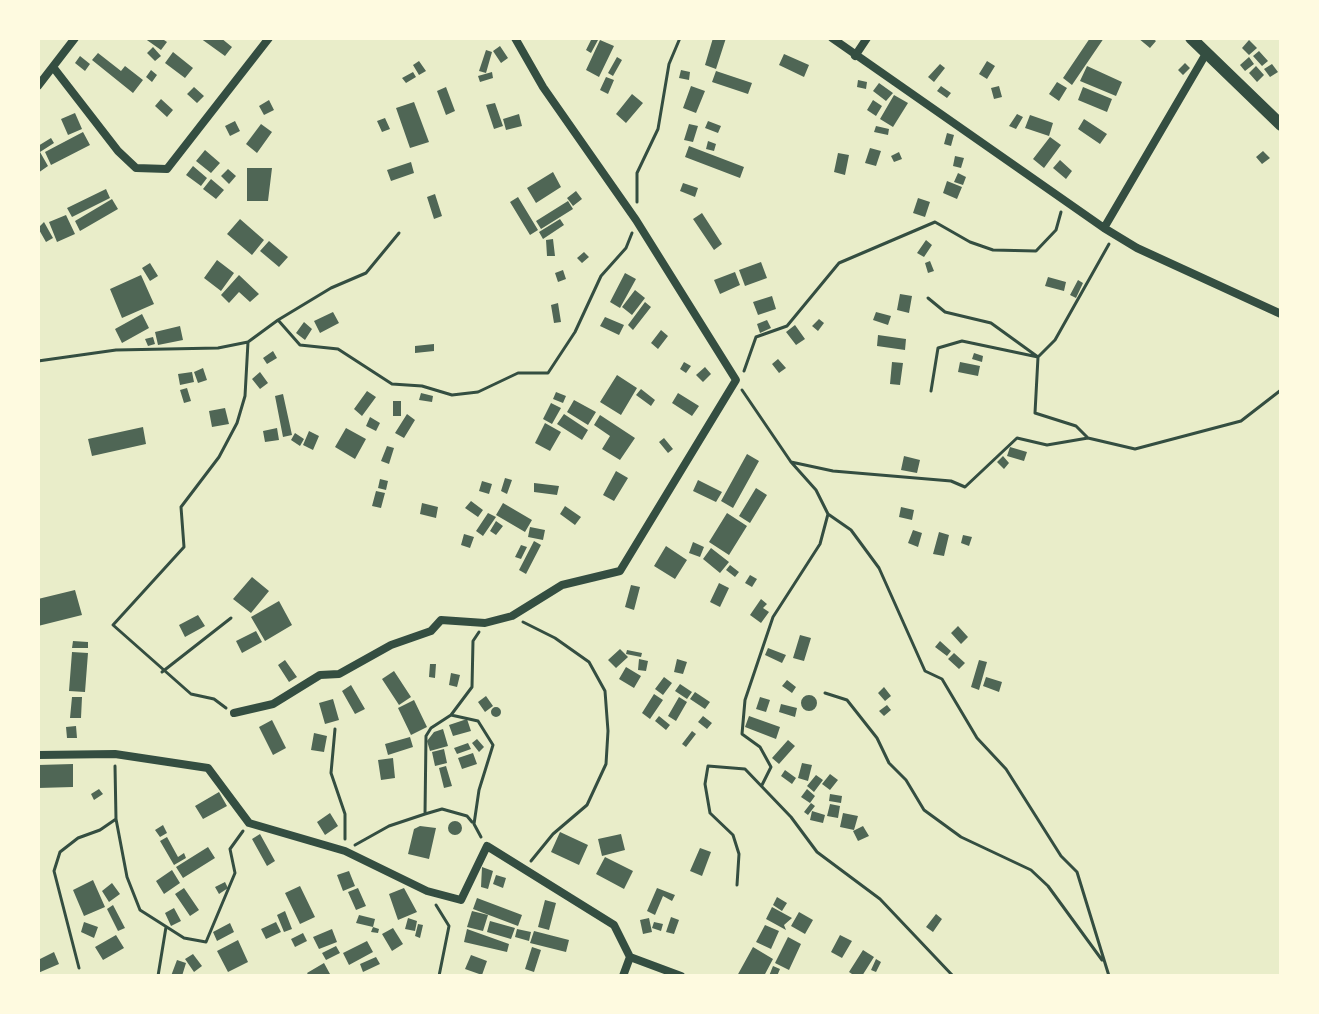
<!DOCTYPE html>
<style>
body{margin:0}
#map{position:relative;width:1319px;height:1014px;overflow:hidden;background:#e9edc9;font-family:Spectral,serif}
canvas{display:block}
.frame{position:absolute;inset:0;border:40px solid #fefae0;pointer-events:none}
</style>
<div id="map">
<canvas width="1319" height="1014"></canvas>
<div class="frame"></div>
</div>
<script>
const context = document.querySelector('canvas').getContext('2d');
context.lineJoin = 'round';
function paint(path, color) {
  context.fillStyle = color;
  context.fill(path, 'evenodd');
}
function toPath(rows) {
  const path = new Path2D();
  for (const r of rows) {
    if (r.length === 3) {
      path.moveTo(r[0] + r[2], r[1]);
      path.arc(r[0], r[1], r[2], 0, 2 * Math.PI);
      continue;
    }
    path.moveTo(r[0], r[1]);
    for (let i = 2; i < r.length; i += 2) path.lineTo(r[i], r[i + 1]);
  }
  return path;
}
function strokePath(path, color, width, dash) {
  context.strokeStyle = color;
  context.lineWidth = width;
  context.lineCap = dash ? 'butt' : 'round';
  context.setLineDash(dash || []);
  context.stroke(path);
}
paint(toPath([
 [144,38,161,38,167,42,161,50],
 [200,38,221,38,232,47,225,56],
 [592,38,598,40,591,53,586,50],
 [713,38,726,38,716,69,705,65],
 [1090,38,1104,38,1072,85,1063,78],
 [1138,38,1152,38,1156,41,1150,48],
 [600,40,614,46,599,77,586,70],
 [1249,40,1257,48,1249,55,1242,48],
 [500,46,508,58,501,63,493,51],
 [153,47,161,56,155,61,147,53],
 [486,50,492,52,486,73,479,71],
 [1259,51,1268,61,1262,66,1253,56],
 [173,52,193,68,185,78,165,63],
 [98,53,121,71,125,66,143,80,133,93,92,60],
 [784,54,809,65,804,77,779,65],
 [80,56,90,64,85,71,75,63],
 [617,57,622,60,613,76,608,73],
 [1249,57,1254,64,1245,71,1240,65],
 [419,61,426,71,419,75,413,65],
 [987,61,995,66,987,79,979,74],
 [1185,63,1190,68,1183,75,1178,70],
 [940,64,945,68,934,82,928,77],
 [1272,64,1278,72,1270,77,1264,69],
 [1087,66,1122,82,1116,96,1080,81],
 [1256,66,1264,75,1257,82,1249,73],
 [151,70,157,75,152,82,146,77],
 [681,70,690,72,689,80,679,78],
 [716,71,752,83,748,94,712,82],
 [413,72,416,77,406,83,402,78],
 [492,72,493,78,480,82,478,76],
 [606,77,614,80,608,94,600,90],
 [858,80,867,82,866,89,857,87],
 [1057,82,1067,88,1059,101,1049,94],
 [879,83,893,93,886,101,873,91],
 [691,86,705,91,696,113,683,108],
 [941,86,951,93,947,98,937,91],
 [999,86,1002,97,994,99,991,88],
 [194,87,204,96,197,103,187,94],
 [446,87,455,111,446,115,437,91],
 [1083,87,1112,99,1107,112,1078,100],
 [632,94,643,103,626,123,616,114],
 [894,95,908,103,893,127,880,119],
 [161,99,173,110,167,117,155,106],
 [269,100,274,110,264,115,259,106],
 [873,100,882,106,876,116,867,110],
 [414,102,429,142,410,148,396,108],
 [495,103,503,126,494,129,486,105],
 [75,113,82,129,68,135,61,119],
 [519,114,522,126,506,130,503,119],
 [1017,114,1023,117,1016,129,1009,126],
 [1030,115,1053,123,1049,136,1025,128],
 [385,118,390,129,382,132,377,121],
 [1084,119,1107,134,1100,144,1078,129],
 [235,121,240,131,230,136,225,126],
 [708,121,721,126,718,133,705,128],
 [261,124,272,132,257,153,246,144],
 [689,124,698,126,693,142,684,140],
 [876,126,889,129,888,135,874,132],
 [83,132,90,145,51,165,45,152],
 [947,133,954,135,951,146,944,144],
 [1050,137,1061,145,1044,168,1033,159],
 [51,138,54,143,40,152,48,166,38,173,38,146],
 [708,141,716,144,714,151,706,149],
 [689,146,744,167,740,178,685,157],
 [870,148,881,151,876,166,865,163],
 [205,150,220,163,211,173,196,161],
 [1263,151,1270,158,1262,164,1256,157],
 [899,152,902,159,894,162,891,156],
 [838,153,849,155,845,175,834,172],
 [955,156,964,158,961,168,953,166],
 [1060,160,1072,171,1066,179,1053,168],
 [411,162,414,173,391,181,387,170],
 [193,166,207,178,201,186,186,175],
 [247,168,272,168,268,201,247,201],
 [228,169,236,176,229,184,221,176],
 [553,172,561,187,536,203,527,188],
 [958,173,966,177,963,185,954,182],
 [211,179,224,190,216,199,203,189],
 [947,181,962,187,957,199,943,193],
 [683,183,698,188,695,197,680,191],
 [106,189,110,198,72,217,67,208],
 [576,191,582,199,573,206,567,198],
 [435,194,442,216,434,219,427,197],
 [518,197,538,230,530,235,510,202],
 [918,198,930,202,925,217,913,213],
 [112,199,118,209,80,231,75,221],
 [568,201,573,209,541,229,536,221],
 [702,213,722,244,714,250,693,219],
 [66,215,75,234,57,242,49,222],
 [240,219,264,240,252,255,227,234],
 [560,219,564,225,543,239,539,232],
 [44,222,53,238,46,242,38,228],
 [553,239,555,256,547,256,546,240],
 [926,240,932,245,924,257,917,253],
 [269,241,288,257,279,267,260,251],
 [584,252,589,257,582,263,577,258],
 [217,260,234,273,221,291,204,278],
 [930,261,934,271,928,273,925,263],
 [761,262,767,278,745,286,739,270],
 [150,263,158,276,150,281,142,268],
 [563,270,566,279,558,282,555,273],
 [735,272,740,285,720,294,714,280],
 [625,273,636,279,620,308,610,302],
 [141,275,154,304,122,318,110,289],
 [239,275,259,294,250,302,239,292,229,303,221,295],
 [1048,277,1066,282,1064,291,1045,286],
 [1078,280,1083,283,1076,298,1070,295],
 [635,290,645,298,632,315,622,307],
 [900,294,912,296,909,313,897,310],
 [772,296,776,309,758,315,753,302],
 [645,302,651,307,633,330,628,325],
 [558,303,561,322,554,323,551,305],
 [333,312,339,323,320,333,314,321],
 [876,312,891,316,888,325,873,320],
 [142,314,149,328,122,343,115,329],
 [605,317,624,325,619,335,600,326],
 [819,319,824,323,818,331,812,326],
 [767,320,771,328,760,333,757,324],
 [304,322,312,329,305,340,296,333],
 [795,325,805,339,796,345,786,332],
 [180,326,183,340,158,345,155,332],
 [661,330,668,336,658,349,651,343],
 [878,335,906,339,905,350,877,346],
 [153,337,155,344,148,346,145,339],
 [434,344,434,351,415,353,415,346],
 [273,351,277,358,267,364,263,358],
 [974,353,983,356,982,362,972,359],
 [778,359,786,368,779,373,772,364],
 [684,362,691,366,686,373,680,369],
 [892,362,903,363,900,385,890,384],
 [960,362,980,366,978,376,958,372],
 [705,367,711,374,703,382,696,375],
 [203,368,207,380,198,383,194,372],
 [192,372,194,382,180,385,178,374],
 [260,372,268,383,260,389,252,379],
 [617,375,637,388,621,415,600,402],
 [187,388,191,401,184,403,180,390],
 [641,389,655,400,651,406,636,395],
 [367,391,376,397,362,416,354,409],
 [556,392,566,396,563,403,553,399],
 [421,393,433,396,432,402,419,400],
 [678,393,699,406,692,416,672,403],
 [283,394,292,435,283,437,275,396],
 [574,400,596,412,588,425,567,412],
 [393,401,401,401,401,416,393,416],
 [551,403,561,408,552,424,543,419],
 [225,408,229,424,212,427,209,411],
 [407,414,415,420,404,438,395,433],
 [564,414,588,430,582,440,557,424],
 [600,415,635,438,620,460,602,449,610,436,594,425],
 [370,417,380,423,376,431,366,426],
 [545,423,561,432,550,451,535,443],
 [143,427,146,444,92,456,88,439],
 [277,428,279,440,265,442,263,431],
 [346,428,366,439,355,459,335,447],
 [309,431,319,436,313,450,303,445],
 [295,433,304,439,300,446,291,440],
 [664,438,673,449,668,453,659,442],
 [387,446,394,448,389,464,381,461],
 [1010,447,1027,452,1024,461,1007,456],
 [747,454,759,461,733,508,721,501],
 [904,456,920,460,917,473,901,470],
 [1003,456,1009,463,1004,469,997,462],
 [616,471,628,478,614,501,603,495],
 [505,478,512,480,507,494,501,491],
 [380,479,388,481,386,490,378,488],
 [698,480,722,492,716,502,693,491],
 [482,481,492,484,489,494,479,491],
 [534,483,559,486,557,495,534,492],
 [756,488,767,495,750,523,739,516],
 [376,491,385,493,381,508,372,506],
 [471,501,483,510,478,517,465,508],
 [422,503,438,507,436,518,420,514],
 [503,503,532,520,525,532,496,515],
 [565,506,581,517,575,525,560,514],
 [901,507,914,510,912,520,899,517],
 [488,513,496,517,483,536,476,531],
 [727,513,747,526,729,555,709,542],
 [496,521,503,526,496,535,490,531],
 [530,527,545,530,543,540,528,537],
 [913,530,922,533,918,547,908,543],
 [939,532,949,535,944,556,933,554],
 [464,534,474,537,470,548,461,545],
 [963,535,972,537,969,546,961,543],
 [534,541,541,545,526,574,519,570],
 [693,542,704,547,700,557,689,553],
 [521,545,527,547,521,559,515,557],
 [666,546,687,560,675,579,654,566],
 [711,548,729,562,720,573,703,559],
 [730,565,739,572,735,577,726,570],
 [750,575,757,579,752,587,745,583],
 [252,577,269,591,251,613,233,599],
 [719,583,729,588,720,607,710,602],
 [631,585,640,587,634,610,625,607],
 [75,590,82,615,38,626,38,599],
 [761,599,767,604,763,608,769,612,761,623,750,615],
 [279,601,292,625,265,641,251,617],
 [198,615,205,626,185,637,179,625],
 [958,626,968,637,961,644,951,633],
 [256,631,262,642,242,653,236,641],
 [800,635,811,638,804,661,793,658],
 [73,641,88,642,88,648,72,648],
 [940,641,951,651,947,656,935,647],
 [768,648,786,655,782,663,765,655],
 [620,649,628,657,616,668,608,660],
 [627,650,642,653,641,657,626,654],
 [72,652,88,653,85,692,69,691],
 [954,653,965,663,959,669,948,659],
 [639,659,648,661,646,671,638,670],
 [677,659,687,662,683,674,674,672],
 [285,660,297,677,289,682,278,665],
 [979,660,987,662,979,690,971,687],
 [430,664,436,664,435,678,429,677],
 [626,667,641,676,634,688,619,679],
 [394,671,411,697,399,705,382,679],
 [451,673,460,675,457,687,449,685],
 [664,677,672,683,663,695,655,689],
 [986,677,1002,682,999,692,983,686],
 [787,680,796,687,792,693,782,686],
 [680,684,692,692,687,699,675,691],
 [351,685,365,709,355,714,342,691],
 [884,687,891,696,885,701,878,693],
 [695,692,710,702,705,709,690,699],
 [654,694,663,700,650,719,642,713],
 [809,703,8],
 [486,696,493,706,485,712,478,702],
 [72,697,82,697,81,718,70,718],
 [679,697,687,702,676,721,668,716],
 [760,697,770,700,766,712,756,709],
 [333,699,339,720,325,724,319,703],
 [414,700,427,727,411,735,398,708],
 [781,704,797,708,795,717,779,712],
 [887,705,891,710,884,716,879,711],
 [496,712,5],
 [659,716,670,725,666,730,655,721],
 [703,716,712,723,707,729,698,722],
 [749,716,780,727,776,739,745,727],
 [467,719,471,731,453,736,449,725],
 [272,720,286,748,273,755,259,727],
 [76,726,77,738,67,738,66,727],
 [443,729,448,746,430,751,427,741,434,732],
 [692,731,696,734,686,747,682,744],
 [314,733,327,736,324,752,311,750],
 [410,737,413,747,388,755,385,744],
 [477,739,484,747,479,752,472,743],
 [788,740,795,746,779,764,772,758],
 [468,743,471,749,457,754,454,748],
 [444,749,447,763,435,766,432,752],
 [473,753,477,764,462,769,458,758],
 [393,758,395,778,381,780,378,760],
 [802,763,812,765,808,781,798,778],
 [73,764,73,787,38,788,38,765],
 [446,766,452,786,444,788,439,768],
 [785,770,796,778,792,784,781,776],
 [830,774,838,780,830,790,822,784],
 [816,775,823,780,814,792,807,786],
 [99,789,103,794,94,800,91,794],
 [807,789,815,796,810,803,801,797],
 [219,792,227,806,203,819,195,806],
 [830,794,842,796,841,803,829,801],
 [811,803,815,806,808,815,804,812],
 [830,804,840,806,838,818,827,816],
 [812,811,825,815,823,823,810,820],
 [330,813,338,826,325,835,317,822],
 [843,813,858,816,854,830,840,827],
 [455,828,7],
 [163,825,167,833,160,837,155,830],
 [420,826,436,828,429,859,408,854,414,829],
 [863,826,869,836,858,841,853,831],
 [560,832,588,845,579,865,551,852],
 [260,834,275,861,267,866,252,839],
 [621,834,625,850,602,856,598,839],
 [167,837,178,857,184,853,186,858,174,865,160,841],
 [208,847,215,858,183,878,176,867],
 [700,848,711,852,702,876,690,871],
 [605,857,633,871,624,889,596,874],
 [482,867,493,871,488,889,481,887],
 [172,870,180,883,164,894,156,881],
 [349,871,355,886,343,891,337,875],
 [496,875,506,878,503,888,493,884],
 [93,880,105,907,84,916,73,890],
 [225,882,228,888,219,894,215,887],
 [112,883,120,894,109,902,102,891],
 [300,886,315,917,300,924,285,893],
 [184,888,199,910,190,916,175,894],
 [358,888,366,906,356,910,348,892],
 [404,888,417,912,398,920,389,894],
 [657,888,675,895,672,901,663,896,655,915,647,911],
 [777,897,787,903,782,911,773,905],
 [477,898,522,915,518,926,473,909],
 [545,900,556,903,549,930,538,927],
 [113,905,125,928,118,931,107,909],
 [772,907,792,918,784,925,786,930,766,919],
 [174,908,181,921,171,926,165,913],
 [285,911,292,929,284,932,277,915],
 [472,911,488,915,483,931,467,927],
 [799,912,813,920,805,934,791,926],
 [936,914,942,919,933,932,926,927],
 [359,915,375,919,373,927,379,929,378,933,371,932,373,927,356,923],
 [671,917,679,920,674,934,666,932],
 [408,918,417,921,415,931,405,929],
 [649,918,652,932,643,934,640,920],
 [490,921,515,928,511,939,487,932],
 [84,922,98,927,94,938,81,932],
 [276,922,281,932,266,939,261,929],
 [654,922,663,924,661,931,652,928],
 [230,923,234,932,217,941,213,932],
 [418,924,423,925,420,938,415,936],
 [765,925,779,931,771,949,756,942],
 [393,928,403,944,392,951,382,934],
 [332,929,337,942,319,949,313,937],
 [467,929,509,944,507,952,464,942],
 [517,929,531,932,529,941,515,937],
 [534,931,569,940,566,952,530,943],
 [303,933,307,941,295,947,291,939],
 [116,935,124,948,103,960,95,947],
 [840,935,852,941,842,958,831,952],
 [788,937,801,944,789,970,775,963],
 [238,940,248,962,228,972,217,951],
 [367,941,373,952,349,965,343,953],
 [336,946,340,953,326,960,322,953],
 [532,947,541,950,534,972,525,969],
 [753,947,773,959,764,976,737,976],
 [863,950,874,957,862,976,855,976,849,972],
 [54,952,59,964,38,973,38,960],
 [193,954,202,966,194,972,185,959],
 [471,955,487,961,482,975,465,969],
 [376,957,380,964,363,972,360,964],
 [876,959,881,962,876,972,871,970],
 [177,960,186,963,182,976,171,976],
 [324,963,330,974,309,976,307,973],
 [773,966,780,969,777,976,769,976]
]), '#4f6655');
strokePath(toPath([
 [637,202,637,173,658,129,669,64,680,38],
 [928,298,945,312,991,323,1038,357,1035,413,1076,426,1088,438],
 [278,320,331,288,366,273,399,233],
 [38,361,116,350,218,348,248,342,278,320,300,345,338,349,392,384,422,386,452,395,478,392,518,373,548,373,575,332,601,276,626,248,632,233],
 [744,371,756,337,787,326,839,263,935,222,970,242,993,250,1036,251,1056,230,1061,212],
 [742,390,791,462,816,490,828,514,820,544,773,617,745,700,742,734,760,747,771,767,762,785],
 [931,391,938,348,962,341,1038,357,1055,340,1109,244],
 [791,462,833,471,951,481,965,487,1017,438,1047,445,1088,438,1135,449,1241,421,1281,390],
 [828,514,851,530,879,568,925,671,942,679,977,738,1006,769,1061,856,1077,872,1109,976],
 [523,622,555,638,589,662,605,691,608,731,606,764,587,805,553,834,531,861],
 [162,672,231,618],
 [825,693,847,700,877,738,889,763,906,780,924,810,961,837,1031,870,1048,886,1102,960],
 [226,708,214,699,191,694,113,625,184,547,181,507,219,457,237,423,245,396,248,342],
 [451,715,478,721,493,745,479,790,474,824,481,837],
 [335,729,331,773,345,814,345,839],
 [115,766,116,819,127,877,140,910,184,938,206,942,235,873,230,849,243,831],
 [425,814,442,809,467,816,472,822],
 [355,845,389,826,425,814,426,736,431,728,451,715,472,687,473,641,479,632],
 [737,885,739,854,733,835,710,813,705,784,708,766,745,769,791,817,817,852,880,899,953,976],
 [436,905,449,926,439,976],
 [79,968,54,871,60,852,78,838,100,830,116,819],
 [158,976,166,927]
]), '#344e41', 3);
strokePath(toPath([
 [832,38,1104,228,1137,248,1281,314],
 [855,56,867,38],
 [53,67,118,151,136,168,167,169,269,38],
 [38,86,75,38],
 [1104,228,1207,52],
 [234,713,273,704,320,675,339,674,391,645,431,631,441,620,485,623,512,616,562,585,620,571,736,380,636,220,543,87,515,38],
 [38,755,115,754,208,768,249,823,345,851,427,891,461,900,487,846,614,925,630,957,681,976],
 [623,976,630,957]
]), '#344e41', 8);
strokePath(toPath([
 [1191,38,1281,125]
]), '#344e41', 12);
</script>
